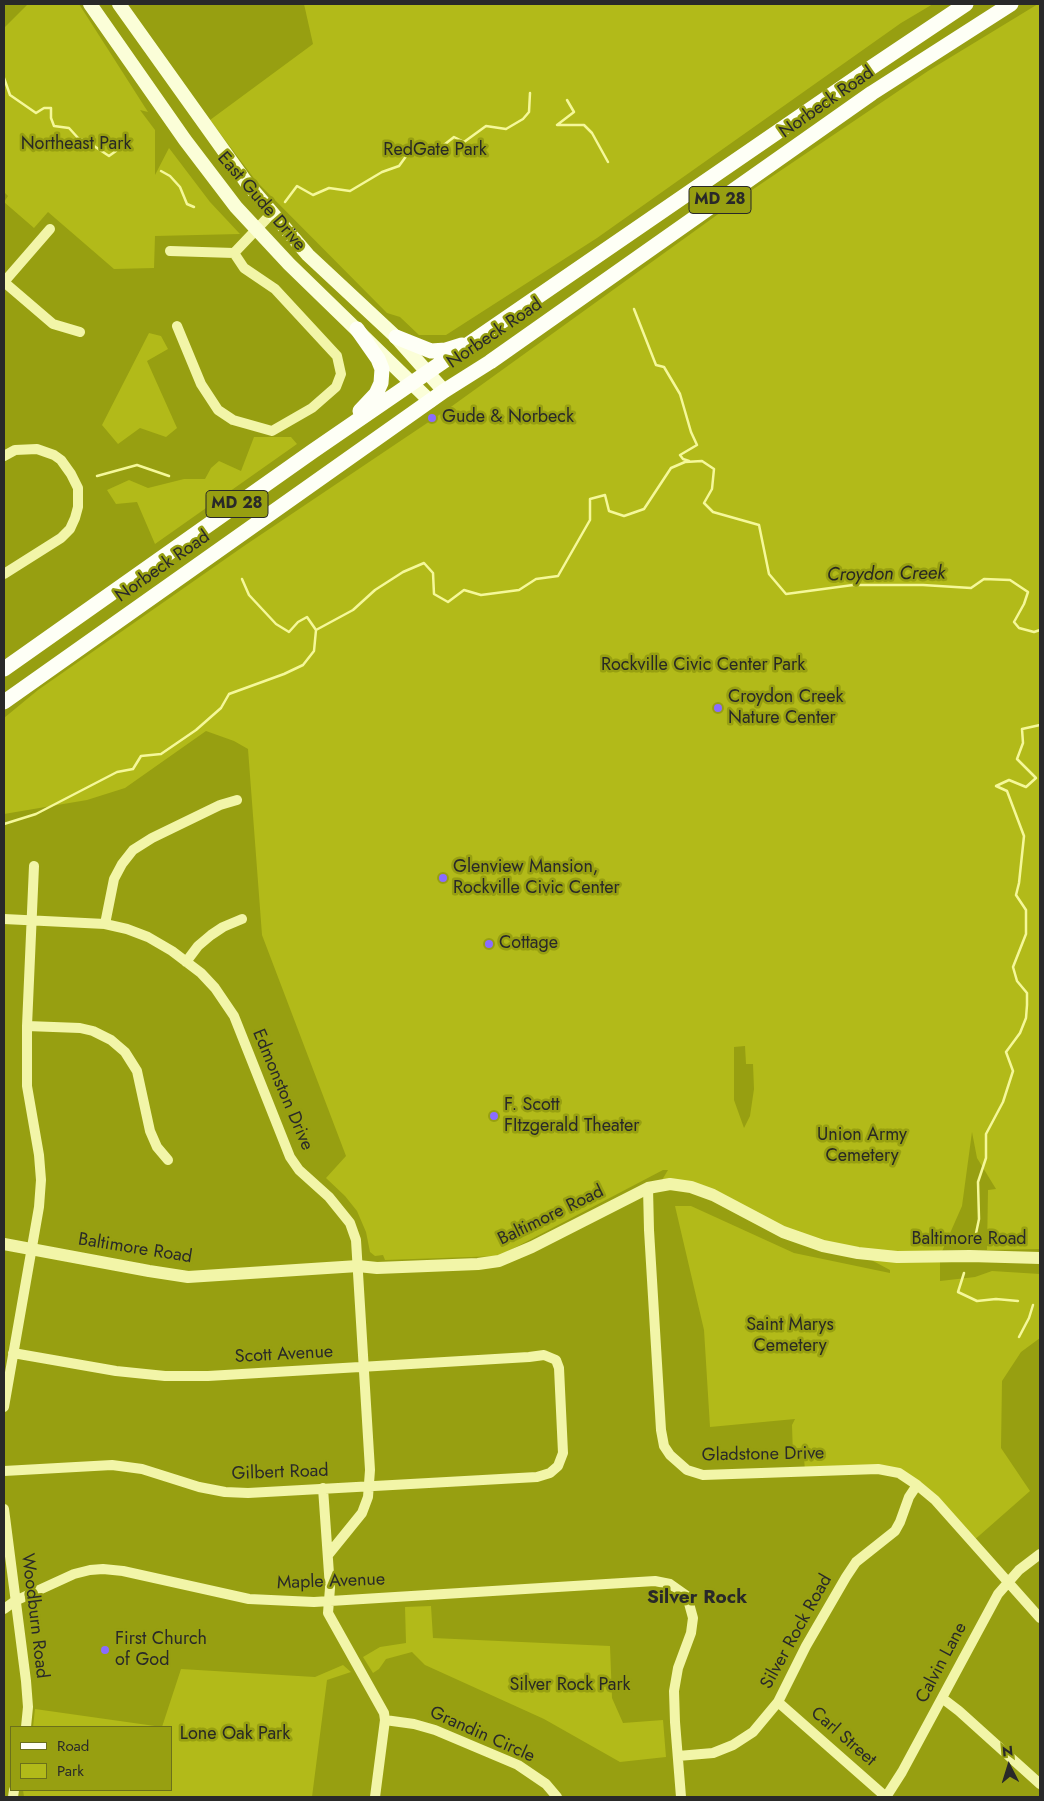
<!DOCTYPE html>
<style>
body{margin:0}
#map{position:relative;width:1044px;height:1801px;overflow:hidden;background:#979f11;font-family:Jost,sans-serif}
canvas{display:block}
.frame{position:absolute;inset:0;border:5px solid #292929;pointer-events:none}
.legend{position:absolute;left:10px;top:1726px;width:162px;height:65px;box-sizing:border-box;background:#979f11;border:1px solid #6b701b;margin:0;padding:6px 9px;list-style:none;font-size:15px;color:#292929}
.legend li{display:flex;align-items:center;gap:10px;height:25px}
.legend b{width:25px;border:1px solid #6b701b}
.north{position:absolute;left:984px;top:1741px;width:50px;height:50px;-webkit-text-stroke:4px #979f11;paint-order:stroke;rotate:355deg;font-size:14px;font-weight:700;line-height:20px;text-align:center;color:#292929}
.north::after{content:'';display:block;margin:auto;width:18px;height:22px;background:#292929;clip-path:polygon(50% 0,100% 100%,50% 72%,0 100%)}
</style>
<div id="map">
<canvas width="1044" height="1801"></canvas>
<div class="frame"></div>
<ul class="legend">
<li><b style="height:6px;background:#fefff6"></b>Road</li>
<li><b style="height:14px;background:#b2ba19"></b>Park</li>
</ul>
<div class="north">N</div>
</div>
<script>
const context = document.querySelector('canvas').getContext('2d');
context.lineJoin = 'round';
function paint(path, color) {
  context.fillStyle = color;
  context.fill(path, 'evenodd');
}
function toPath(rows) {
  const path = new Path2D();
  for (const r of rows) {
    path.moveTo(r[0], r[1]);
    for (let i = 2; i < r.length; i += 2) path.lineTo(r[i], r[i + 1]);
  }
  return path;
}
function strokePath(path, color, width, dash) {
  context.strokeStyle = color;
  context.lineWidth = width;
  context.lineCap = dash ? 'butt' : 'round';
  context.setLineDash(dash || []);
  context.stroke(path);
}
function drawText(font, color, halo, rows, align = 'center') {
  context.font = font + ' Jost,sans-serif';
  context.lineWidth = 5;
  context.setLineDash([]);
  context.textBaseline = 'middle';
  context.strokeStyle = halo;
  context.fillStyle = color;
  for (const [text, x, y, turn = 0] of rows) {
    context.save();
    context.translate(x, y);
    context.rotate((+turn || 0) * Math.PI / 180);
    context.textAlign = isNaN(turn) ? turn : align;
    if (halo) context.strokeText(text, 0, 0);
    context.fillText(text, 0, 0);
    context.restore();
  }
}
paint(toPath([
 [28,4,79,4,148,112,140,110,155,130,155,175,169,148,210,202,240,234,155,236,154,268,114,269,48,212,34,228,4,202,8,196,4,192,4,28],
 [304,4,933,4,901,23,597,238,446,335,419,335,400,317,387,313,256,181,210,120,313,44],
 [1038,4,1040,4,1040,1249,987,1250,988,1190,996,1189,977,1158,972,1132,962,1206,940,1256,940,1281,975,1277,992,1271,1040,1274,1040,1338,1021,1352,1002,1381,1001,1448,1030,1491,972,1542,935,1500,899,1473,805,1472,804,1457,793,1456,792,1425,795,1419,710,1427,704,1330,675,1206,691,1206,794,1253,890,1273,890,1270,858,1253,823,1246,713,1195,659,1185,668,1170,663,1170,499,1256,385,1260,383,1255,375,1256,370,1252,366,1232,357,1211,345,1196,326,1178,346,1156,262,935,248,749,234,741,206,731,125,788,87,800,4,814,4,718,38,690,244,546,448,409,746,194,928,71],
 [745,1046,746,1064,753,1064,754,1089,750,1116,744,1128,734,1100,734,1047],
 [149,333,161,336,168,349,147,361,177,428,166,437,140,428,118,444,102,425],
 [254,437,291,437,297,444,155,544,137,502,116,504,107,490,129,480,148,488,184,479,205,479,211,468,219,461,241,471],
 [431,1606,433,1638,610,1646,612,1698,623,1723,663,1720,666,1757,620,1762,544,1719,425,1665,412,1652,386,1659,379,1669,373,1673,363,1657,380,1647,406,1643,405,1607],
 [343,1665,351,1672,327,1680,312,1797,24,1797,23,1790,171,1790,171,1727,33,1727,35,1709,162,1727,181,1669,315,1677]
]), '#b2ba19');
strokePath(toPath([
 [4,78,10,95,36,113,44,108,51,108,51,118,54,126,69,128,79,139,88,142,109,156,116,151],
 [567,100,574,112,557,125,584,125,592,133,608,162],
 [161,171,170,176,180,187,187,204,194,207],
 [285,202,297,186,313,195,329,188,350,191,382,172,399,166,415,144,440,148,454,137,464,142,486,126,506,129,523,119,529,112,530,93],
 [634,309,656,365,664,367,680,394,691,432,697,445,680,455,683,459,689,461],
 [97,476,137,465,169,476],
 [242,579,249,595,276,624,289,632,298,622,307,617,316,630],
 [4,824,36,814,117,772,133,769,141,756,161,754,196,730,221,708,229,694,284,674,303,665,314,651,316,630,353,610,375,590,403,572,424,563,433,573,434,594,448,602,464,590,481,595,519,590,536,579,558,576,590,520,590,499,605,495,609,511,624,516,644,509,671,468,685,462,702,461,714,469,712,489,704,503,713,512,759,525,769,574,786,594,853,585,923,585,971,588,984,579,1010,580,1028,592,1024,604,1014,622,1019,628,1034,632,1040,630],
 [974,1243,979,1219,978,1182,986,1158,986,1134,1003,1102,1013,1071,1006,1052,1020,1033,1026,1018,1027,1005,1027,993,1017,981,1013,967,1026,934,1026,910,1016,895,1019,883,1024,836,1007,791,996,786,1009,780,1026,787,1036,778,1017,759,1023,743,1022,729,1040,725],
 [964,1273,958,1292,977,1301,996,1299,1018,1301],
 [1019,1337,1029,1318,1033,1305]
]), '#f5f89a', 2.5);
strokePath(toPath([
 [170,251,234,253,272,213],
 [4,282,53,324,80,332],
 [4,282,50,229],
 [177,326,201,384,218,410,233,420,272,431,312,408,336,387,341,374,337,356,275,289,244,268,234,253],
 [4,456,15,450,37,449,54,455,61,460,71,474,78,488,78,507,75,518,70,529,61,538,4,574],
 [4,919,105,924,127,929,148,937,172,951,201,973,215,988,234,1016,290,1157,299,1170,329,1197,350,1223,356,1240,370,1470,368,1497,362,1513,328,1555],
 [105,924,114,879,122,864,133,850,152,838,220,805,237,800],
 [186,962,198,946,211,935,223,927,242,919],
 [27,1026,80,1028,93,1031,111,1040,125,1052,137,1071,150,1131,157,1147,168,1160],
 [648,1188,649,1230,661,1430,664,1446,670,1455,687,1470,703,1475,878,1469,899,1473,917,1485,935,1500,1040,1618],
 [4,1407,39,1207,41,1180,39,1155,27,1086,27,1026,34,866],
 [4,1471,112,1465,142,1469,199,1487,225,1492,248,1493,537,1477,550,1473,558,1466,563,1453,559,1368,556,1360,544,1355,529,1357,208,1376,165,1376,116,1371,13,1353],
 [323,1488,330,1588,328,1613,384,1713,385,1720,375,1797],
 [4,1509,26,1681,28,1707,26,1727],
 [4,1609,15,1601,74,1574,90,1570,103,1569,123,1571,249,1599,314,1602,655,1581,670,1584,687,1596,693,1618,691,1633,678,1668,674,1691,675,1722,681,1797],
 [942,1698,959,1711,1040,1784],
 [778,1702,886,1797],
 [385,1720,414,1724,435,1730,518,1765,546,1784,557,1797],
 [678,1756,713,1753,733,1745,753,1732,778,1702,806,1646,846,1577,856,1562,895,1531,900,1522,909,1497,917,1485],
 [13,1797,14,1790],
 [886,1797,902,1772,998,1594,1019,1570,1040,1554]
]), '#f2f5a8', 10);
strokePath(toPath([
 [4,1244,149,1271,188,1277,358,1266,377,1268,478,1264,499,1261,532,1247,648,1188,670,1184,691,1187,713,1195,783,1232,823,1246,858,1253,897,1257,970,1256,1040,1258]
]), '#f2f5a8', 12);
strokePath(toPath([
 [90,4,185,140,236,207,289,264,430,401],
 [119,4,246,182,308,255,396,337,444,391]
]), '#fbfed8', 14);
strokePath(toPath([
 [357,329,378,359,382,369,381,383,376,394,360,411],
 [396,337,431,351,446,350,462,345],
 [4,669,313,451,872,67,966,4],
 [4,702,444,391,490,362,872,93,1011,4]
]), '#fefff6', 15);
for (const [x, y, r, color] of [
 [432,418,5,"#8a6cff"],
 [718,708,5,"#8a6cff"],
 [443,878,5,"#8a6cff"],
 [489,944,5,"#8a6cff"],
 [494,1116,5,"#8a6cff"],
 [105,1650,5,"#8a6cff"]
]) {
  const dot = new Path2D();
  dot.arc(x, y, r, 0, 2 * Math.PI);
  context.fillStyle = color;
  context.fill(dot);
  strokePath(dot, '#979f11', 2);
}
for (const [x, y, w] of [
 [720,200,62],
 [237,504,62]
]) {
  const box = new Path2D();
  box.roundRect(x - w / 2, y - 13.5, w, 27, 4);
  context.fillStyle = '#979f11';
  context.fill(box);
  strokePath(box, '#292929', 1);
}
drawText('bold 16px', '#292929', null, [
 ["MD 28",720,200],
 ["MD 28",237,504]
]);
drawText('18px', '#292929', '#979f11', [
 ["Norbeck Road",827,103,-35],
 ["East Gude Drive",261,202,49],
 ["Norbeck Road",495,334,-34],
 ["Norbeck Road",163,567,-35],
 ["Edmonston Drive",282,1090,67],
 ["Baltimore Road",551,1216,-26],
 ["Baltimore Road",969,1240],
 ["Baltimore Road",135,1249,9],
 ["Scott Avenue",284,1355,-3],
 ["Gladstone Drive",763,1455,-1],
 ["Gilbert Road",280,1473,-2],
 ["Maple Avenue",331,1582,-2],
 ["Woodburn Road",34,1616,83],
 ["Silver Rock Road",797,1632,-61],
 ["Calvin Lane",942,1663,-62],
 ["Grandin Circle",482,1735,24],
 ["Carl Street",843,1737,41]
]);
drawText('18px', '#282924', '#979f11', [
 ["Northeast Park",76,145],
 ["RedGate Park",435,151],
 ["Rockville Civic Center Park",703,666],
 ["Union Army",862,1136],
 ["Cemetery",862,1157],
 ["Saint Marys",790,1326],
 ["Cemetery",790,1347],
 ["Silver Rock Park",570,1686],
 ["Lone Oak Park",235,1735]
]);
drawText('18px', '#292929', '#979f11', [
 ["Gude & Norbeck",442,418],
 ["Croydon Creek",728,698],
 ["Nature Center",728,719],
 ["Glenview Mansion,",453,868],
 ["Rockville Civic Center",453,889],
 ["Cottage",499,944],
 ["F. Scott",504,1106],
 ["FItzgerald Theater",504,1127],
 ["First Church",115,1640],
 ["of God",115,1661]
], 'left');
drawText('italic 19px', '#282821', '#979f11', [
 ["Croydon Creek",886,575,-1]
]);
drawText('bold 19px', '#292929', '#979f11', [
 ["Silver Rock",697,1598]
]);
</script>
